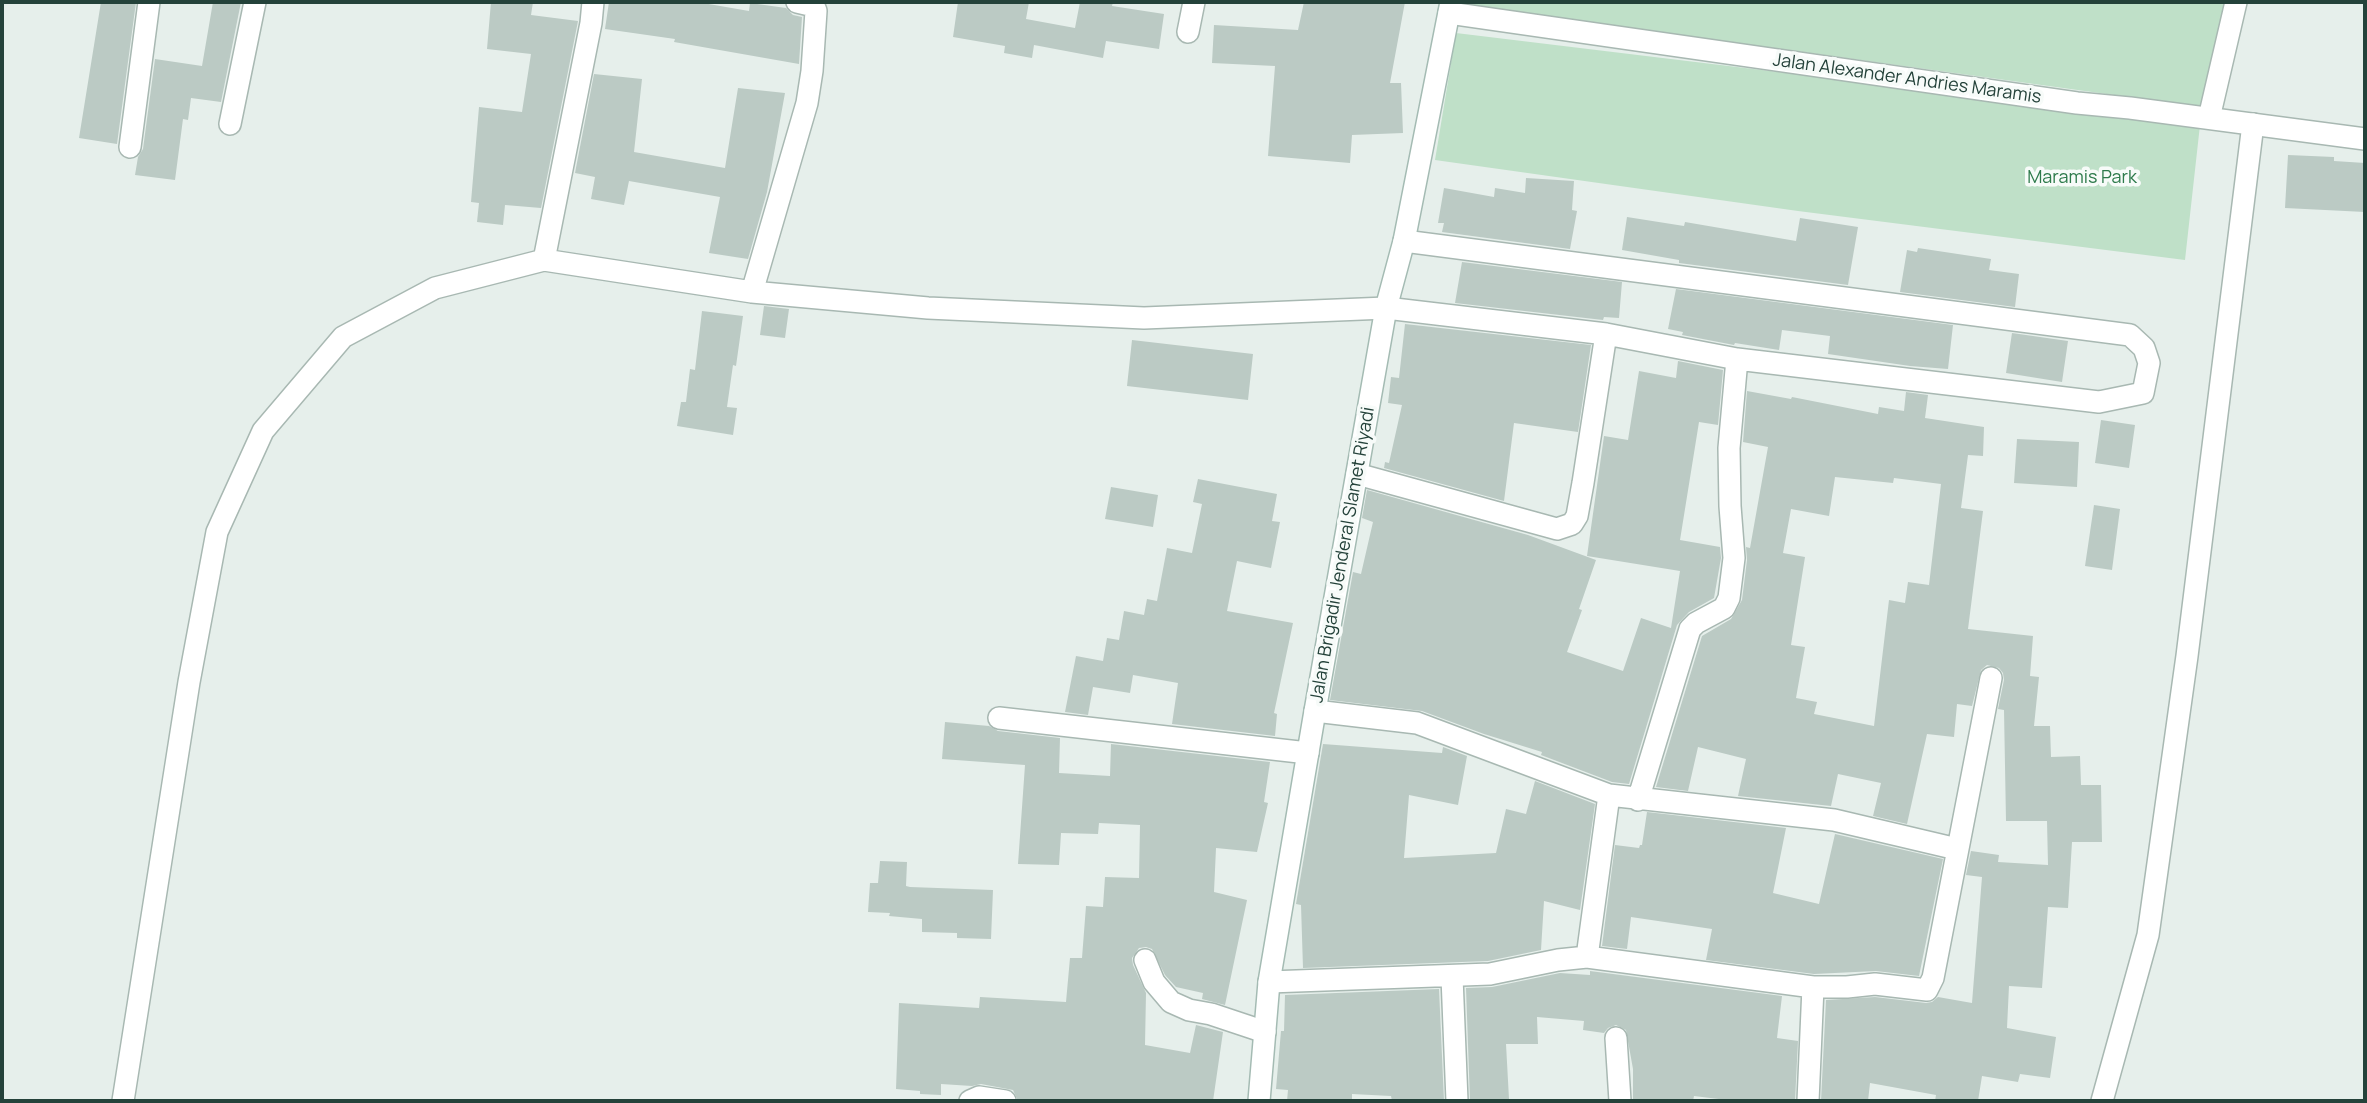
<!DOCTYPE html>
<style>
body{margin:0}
#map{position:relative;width:2367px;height:1103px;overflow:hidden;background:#e6efeb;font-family:Manrope,sans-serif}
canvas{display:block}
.frame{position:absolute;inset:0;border:4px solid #24423a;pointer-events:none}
</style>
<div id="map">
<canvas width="2367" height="1103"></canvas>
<div class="frame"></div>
</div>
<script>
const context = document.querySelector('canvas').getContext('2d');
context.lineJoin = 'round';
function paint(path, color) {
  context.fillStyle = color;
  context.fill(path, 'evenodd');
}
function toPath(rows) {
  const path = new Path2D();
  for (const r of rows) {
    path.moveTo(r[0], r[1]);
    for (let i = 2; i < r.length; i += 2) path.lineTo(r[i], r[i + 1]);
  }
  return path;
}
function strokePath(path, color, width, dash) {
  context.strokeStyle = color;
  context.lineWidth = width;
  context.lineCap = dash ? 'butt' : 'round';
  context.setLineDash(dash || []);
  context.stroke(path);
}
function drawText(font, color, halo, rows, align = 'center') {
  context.font = font + ' Manrope,sans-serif';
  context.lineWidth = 7;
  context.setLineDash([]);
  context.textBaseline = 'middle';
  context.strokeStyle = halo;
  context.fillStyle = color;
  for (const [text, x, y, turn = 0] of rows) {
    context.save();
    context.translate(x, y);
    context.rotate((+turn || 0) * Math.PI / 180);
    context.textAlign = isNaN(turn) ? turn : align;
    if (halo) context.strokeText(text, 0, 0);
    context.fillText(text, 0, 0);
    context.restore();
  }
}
paint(toPath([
 [1455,2,2227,2,2208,108,1455,4],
 [1456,33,2092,110,2200,125,2185,260,1798,211,1435,160]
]), '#bfe0c8');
paint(toPath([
 [101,2,136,2,117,144,79,138],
 [213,2,241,2,221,102,191,98,188,120,183,119,175,180,135,175,138,157,143,149,155,59,202,66],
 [491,2,533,2,531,15,578,21,541,208,505,205,503,225,477,222,479,203,471,202,479,107,522,112,531,54,487,49],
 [609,2,697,2,749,11,750,3,786,8,793,15,802,17,799,64,674,42,675,39,605,29],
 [958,2,1029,2,1026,19,1075,28,1080,2,1113,2,1112,6,1164,14,1159,49,1106,41,1103,58,1034,45,1032,58,1004,53,1005,46,953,37],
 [1304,2,1405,2,1390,83,1401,83,1403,133,1352,135,1350,163,1268,156,1275,66,1212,63,1214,25,1298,30],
 [594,74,642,79,634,152,725,168,738,88,785,93,767,192,748,259,709,253,720,197,629,181,624,205,591,199,595,177,575,173],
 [2288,155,2334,157,2334,161,2365,163,2365,212,2285,208],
 [1526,178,1574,181,1572,210,1577,211,1570,249,1442,232,1444,223,1438,223,1444,188,1494,197,1495,188,1525,193],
 [1627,217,1684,226,1685,222,1796,241,1800,218,1858,227,1848,285,1679,263,1679,260,1622,250],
 [1918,248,1991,259,1989,270,2019,274,2015,307,1900,292,1907,250,1917,252],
 [1462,262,1622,282,1619,318,1604,317,1603,320,1455,303],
 [1676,289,1953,325,1948,369,1910,366,1828,354,1830,336,1782,330,1779,350,1735,343,1734,345,1682,335,1683,332,1668,329],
 [764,306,789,309,785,338,760,335],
 [702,311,743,316,736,366,733,365,727,407,737,408,733,435,677,426,681,402,686,402,690,369,695,370],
 [1405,324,1591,345,1578,432,1514,423,1504,501,1384,468,1385,462,1389,463,1402,405,1388,403,1391,377,1399,378],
 [2012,333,2068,341,2062,382,2006,373],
 [1132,340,1253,354,1248,400,1127,386],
 [1678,361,1723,370,1718,425,1699,422,1680,540,1720,547,1721,558,1714,598,1689,612,1677,625,1629,784,1612,782,1541,755,1542,752,1484,734,1422,711,1330,700,1353,572,1361,574,1373,522,1362,518,1367,490,1528,535,1596,560,1579,609,1582,610,1567,652,1623,671,1641,618,1671,628,1680,571,1587,556,1604,436,1628,440,1639,371,1676,378],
 [1747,391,1791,399,1792,397,1878,414,1879,407,1904,411,1906,392,1928,395,1925,418,1984,427,1983,456,1968,455,1961,508,1983,511,1968,629,2033,636,2030,676,2039,677,2034,726,2050,726,2051,757,2080,756,2081,785,2101,785,2102,842,2072,842,2068,908,2048,907,2042,988,2009,986,2007,1028,2056,1037,2050,1078,2020,1074,2018,1082,1982,1076,1978,1101,1935,1101,1936,1095,1870,1083,1868,1101,1821,1101,1826,1000,1875,997,1926,1003,1932,1002,1938,997,1972,1003,1982,877,1966,875,1971,851,1999,855,1998,862,2048,865,2047,821,2006,821,2004,710,1998,709,2004,680,2003,673,1999,668,1987,665,1981,670,1972,706,1957,704,1954,737,1927,734,1907,824,1873,816,1881,783,1838,774,1831,806,1738,796,1746,759,1698,747,1688,791,1656,787,1702,636,1731,619,1742,600,1747,560,1746,547,1750,548,1768,447,1743,442],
 [1835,477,1893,483,1894,478,1941,484,1929,585,1908,582,1905,603,1889,600,1874,726,1814,714,1817,702,1796,698,1805,647,1791,645,1805,557,1783,553,1791,509,1829,516],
 [2101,420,2135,425,2129,468,2095,463],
 [2017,439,2079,442,2077,487,2014,483],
 [1198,479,1277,494,1272,521,1280,522,1271,568,1237,561,1227,611,1293,623,1274,713,1277,714,1275,736,1172,724,1178,683,1133,675,1130,693,1093,687,1088,715,1065,712,1076,656,1103,661,1107,638,1119,640,1124,611,1144,615,1147,599,1157,601,1167,548,1192,553,1202,504,1193,502],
 [1111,487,1158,495,1153,527,1105,519],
 [2094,505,2120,509,2112,570,2085,566],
 [945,722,989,726,998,731,1060,738,1059,773,1110,776,1111,744,1270,762,1264,802,1268,803,1257,852,1216,848,1214,892,1247,900,1225,1005,1202,999,1203,993,1176,987,1165,975,1152,949,1146,947,1139,948,1132,958,1133,965,1146,993,1145,1045,1190,1053,1196,1025,1223,1032,1213,1101,1018,1101,1013,1090,981,1084,972,1086,941,1084,941,1095,920,1094,920,1091,896,1089,899,1003,979,1008,980,997,1066,1002,1070,958,1082,958,1086,906,1103,907,1105,877,1139,878,1140,825,1099,823,1098,834,1061,833,1059,865,1018,864,1025,765,942,759],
 [1323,744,1442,753,1443,747,1467,756,1458,805,1409,795,1404,858,1496,853,1506,809,1526,814,1535,781,1595,804,1580,910,1544,901,1541,950,1488,961,1303,968,1301,905,1296,904],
 [1647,812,1786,828,1773,893,1819,904,1835,834,1943,859,1919,976,1876,971,1814,974,1706,960,1712,929,1631,917,1627,949,1602,946,1615,845,1639,848,1640,845,1642,845],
 [880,861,907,862,906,886,910,887,993,890,991,939,957,938,957,933,922,932,922,919,889,916,890,913,868,912,870,883,878,883],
 [1590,971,1782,996,1777,1038,1798,1041,1795,1101,1735,1101,1694,1096,1693,1101,1633,1101,1633,1069,1626,1030,1616,1025,1608,1028,1604,1033,1583,1030,1584,1021,1537,1017,1538,1044,1506,1044,1509,1099,1504,1099,1504,1101,1470,1101,1466,988,1492,987,1560,973,1590,975],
 [1439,989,1444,1101,1392,1101,1391,1096,1352,1094,1352,1101,1287,1101,1288,1090,1276,1089,1281,1031,1284,1031,1285,995]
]), '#bbcac4');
const pedestrian = toPath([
 [2102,1101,2148,935,2187,656,2253,124]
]);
const minor = toPath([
 [1449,13,2077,103,2130,108,2365,139],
 [1188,32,1194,2],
 [2209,118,2236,2],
 [230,124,255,2],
 [130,147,149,2],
 [544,260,591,23,593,2],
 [752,292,807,103,812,71,816,11,814,6,797,2],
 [1357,474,1557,529,1572,524,1577,516,1583,483,1606,334],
 [1315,711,1417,723,1609,795,1834,820,1957,849],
 [999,718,1308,753],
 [1638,800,1690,629,1696,623,1724,608,1729,598,1734,558,1730,506,1729,448,1737,359],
 [1587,957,1609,795],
 [1145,960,1154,982,1171,1002,1189,1010,1211,1014,1265,1032],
 [1452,977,1457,1101],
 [1269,982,1490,974,1558,960,1587,957,1813,987,1847,987,1875,984,1927,990,1933,978,1991,678],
 [1616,1038,1620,1101],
 [123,1101,189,682,217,532,263,431,343,337,435,288,544,260,752,292,928,308,1144,318,1386,308,1606,334,1737,359,2099,402,2143,393,2149,363,2144,348,2130,335,1404,241],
 [970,1101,979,1097,1005,1101],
 [1808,1101,1813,987]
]);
const secondary = toPath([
 [1259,1101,1269,982,1315,711,1386,308,1404,241,1451,2]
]);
strokePath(pedestrian, '#a8b8b2', 24);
strokePath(minor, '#a8b8b2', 24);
strokePath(secondary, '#a4bbb3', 24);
strokePath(pedestrian, '#fff', 21);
strokePath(minor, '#fff', 21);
strokePath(secondary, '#fff', 21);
drawText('18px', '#24423a', '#f7fbf9', [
 ["Jalan Alexander Andries Maramis",1907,79,8],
 ["Jalan Brigadir Jenderal Slamet Riyadi",1343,555,-80]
]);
drawText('18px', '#2d7a4b', '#f7fbf9', [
 ["Maramis Park",2082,178]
]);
</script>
